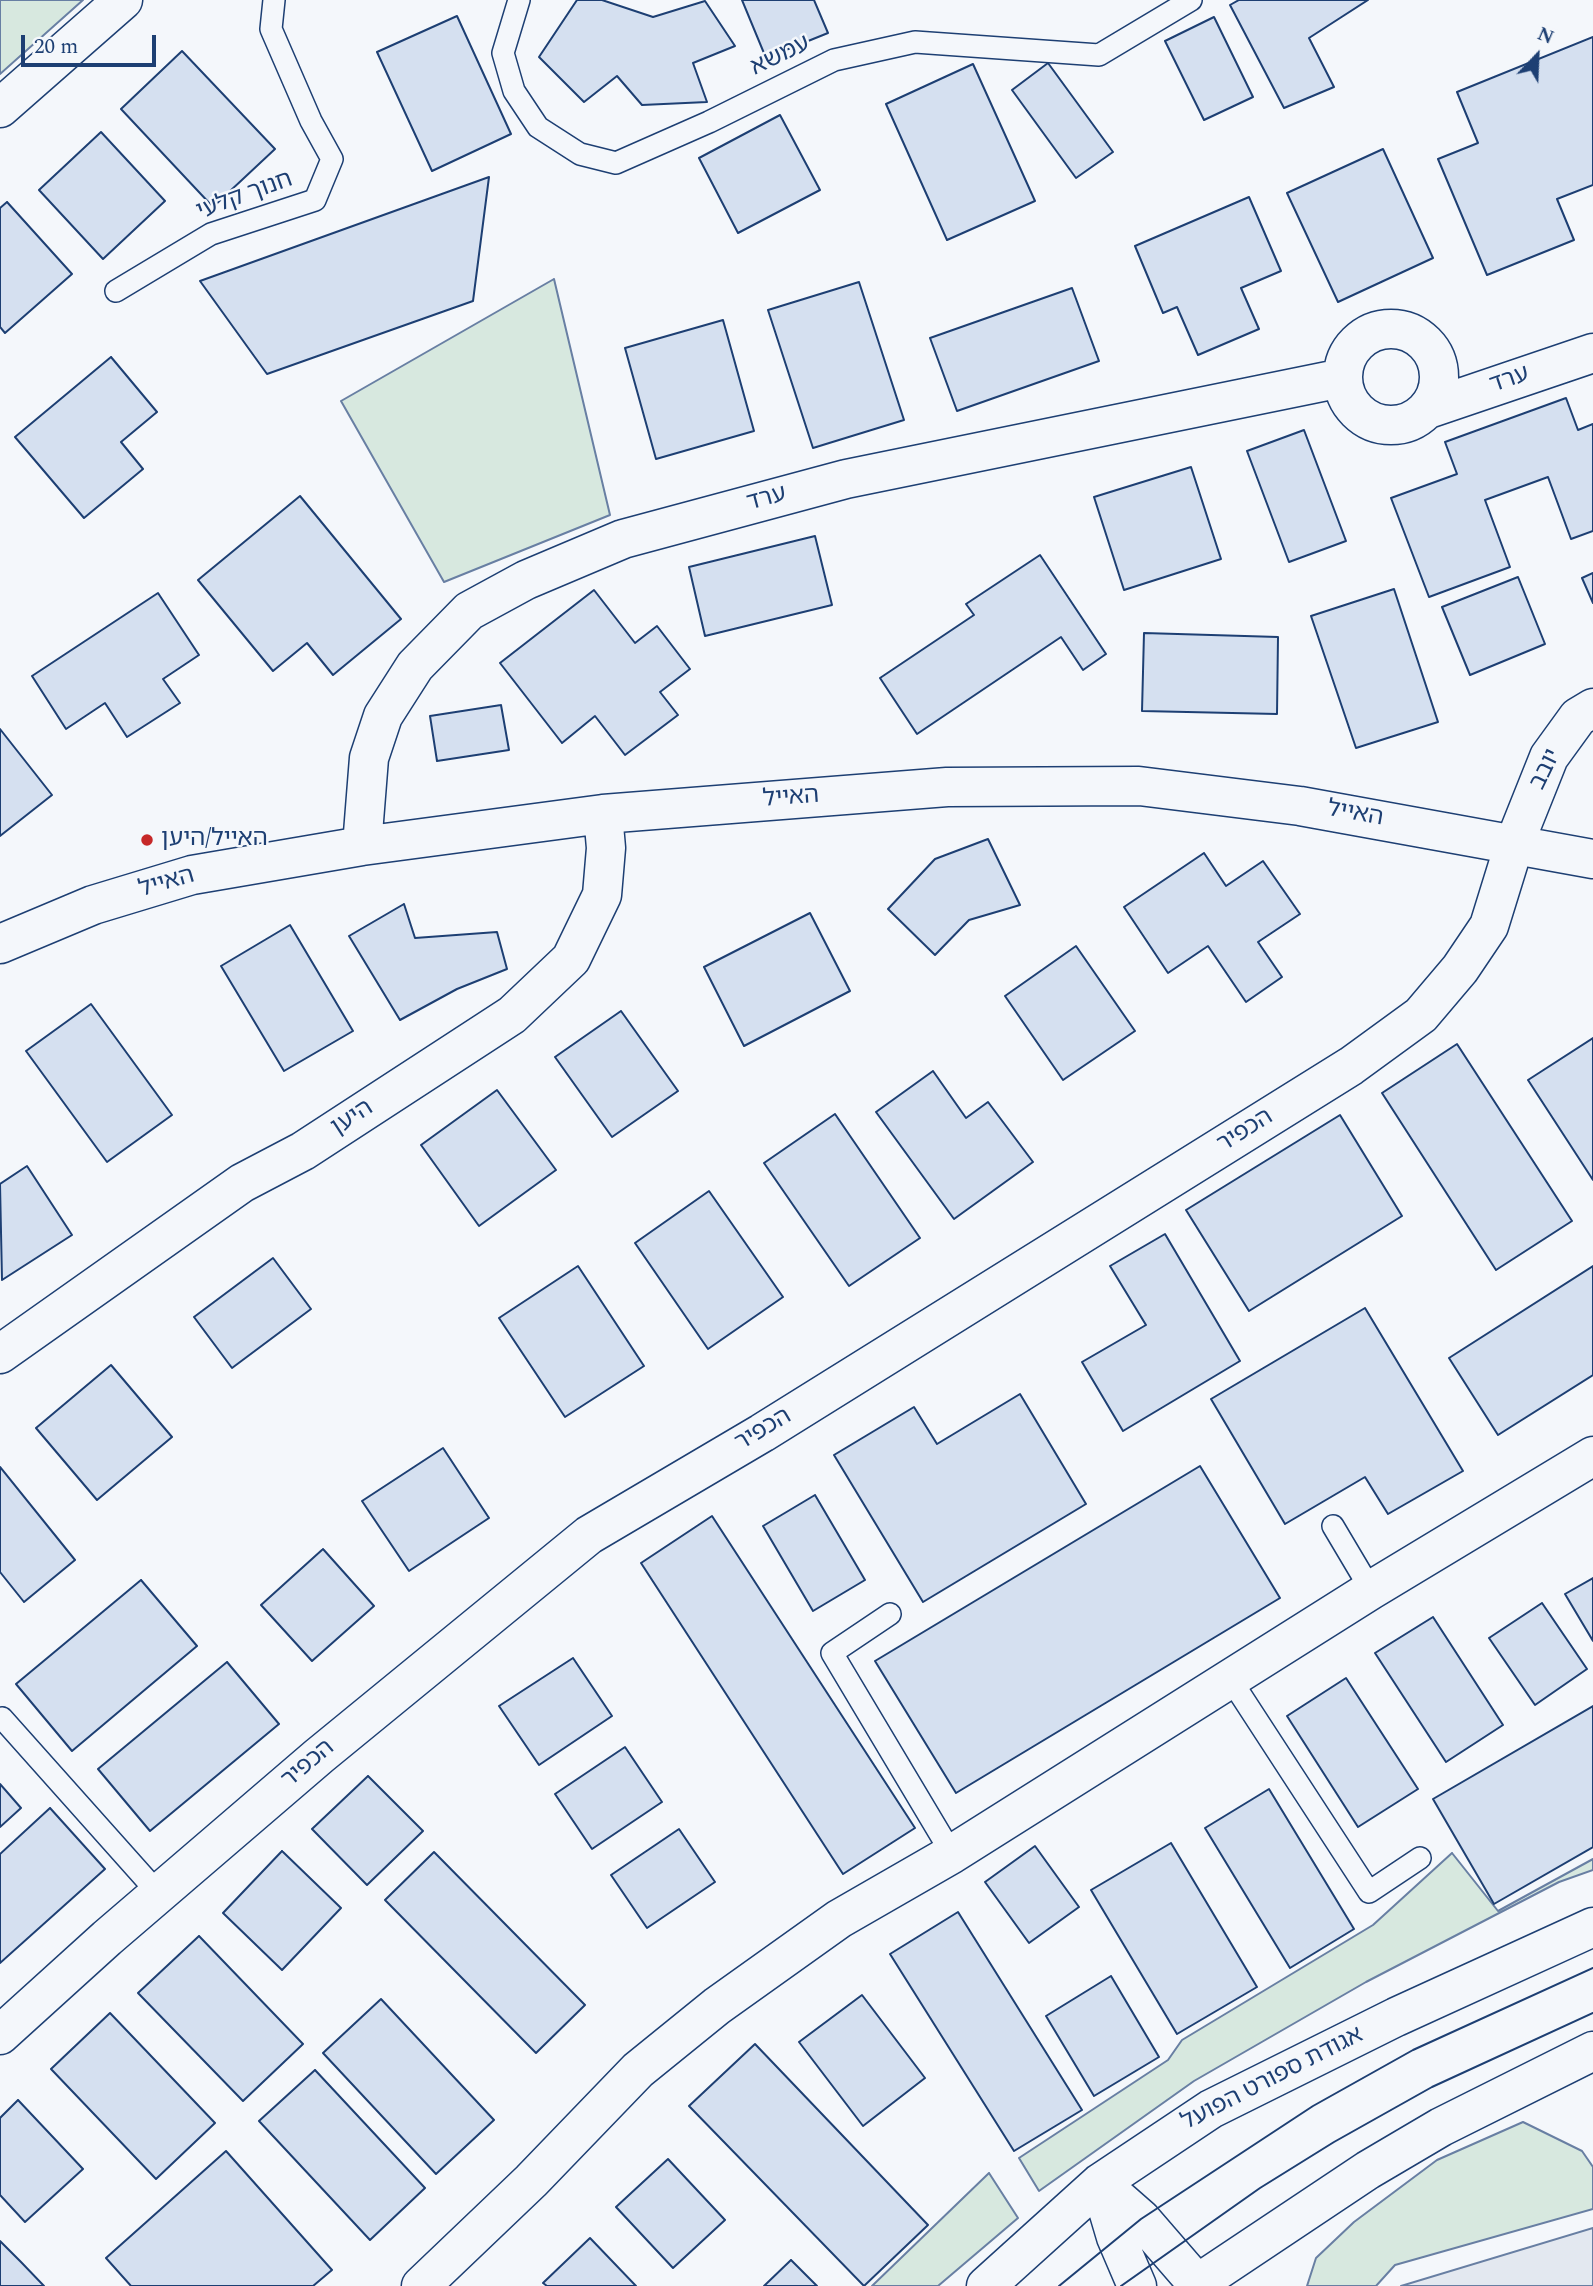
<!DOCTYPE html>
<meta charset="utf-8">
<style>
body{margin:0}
#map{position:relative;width:1593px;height:2286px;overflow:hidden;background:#f4f7fb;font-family:Spectral,serif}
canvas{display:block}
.north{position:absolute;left:1502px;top:21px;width:70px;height:70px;-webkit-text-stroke:5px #f4f7fb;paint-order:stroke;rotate:23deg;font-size:19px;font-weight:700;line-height:28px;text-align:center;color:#1d3f73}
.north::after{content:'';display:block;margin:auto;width:24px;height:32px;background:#1d3f73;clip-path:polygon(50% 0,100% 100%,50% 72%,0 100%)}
.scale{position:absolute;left:21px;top:35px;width:135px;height:32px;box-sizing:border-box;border:4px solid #1d3f73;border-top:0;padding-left:9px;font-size:21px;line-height:24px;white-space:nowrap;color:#1d3f73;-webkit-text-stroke:5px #f4f7fb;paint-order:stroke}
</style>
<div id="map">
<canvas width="1593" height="2286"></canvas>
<div class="north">N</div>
<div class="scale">20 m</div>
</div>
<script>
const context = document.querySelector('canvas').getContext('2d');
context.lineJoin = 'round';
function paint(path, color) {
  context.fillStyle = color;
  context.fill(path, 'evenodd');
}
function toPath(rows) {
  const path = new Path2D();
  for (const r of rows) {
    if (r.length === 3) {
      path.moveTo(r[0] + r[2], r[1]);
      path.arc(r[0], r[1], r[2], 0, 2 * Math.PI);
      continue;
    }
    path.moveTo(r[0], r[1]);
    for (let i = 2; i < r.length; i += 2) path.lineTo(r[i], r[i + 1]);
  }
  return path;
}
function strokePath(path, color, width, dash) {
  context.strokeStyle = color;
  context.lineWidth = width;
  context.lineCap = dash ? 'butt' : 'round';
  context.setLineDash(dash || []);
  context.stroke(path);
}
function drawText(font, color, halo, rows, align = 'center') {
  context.font = font + ' Spectral,"Noto Sans Hebrew",serif';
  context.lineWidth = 5;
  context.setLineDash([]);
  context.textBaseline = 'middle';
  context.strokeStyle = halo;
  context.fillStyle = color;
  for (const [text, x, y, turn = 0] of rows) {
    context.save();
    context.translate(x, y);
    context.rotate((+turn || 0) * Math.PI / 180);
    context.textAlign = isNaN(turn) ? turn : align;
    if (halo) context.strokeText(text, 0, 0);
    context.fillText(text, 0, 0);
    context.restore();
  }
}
const green = toPath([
 [0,0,83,0,0,74,0,0],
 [554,279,610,515,444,582,341,401,554,279],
 [1452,1853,1498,1911,1593,1859,1593,1870,1559,1882,1366,1982,1194,2081,1039,2191,1019,2158,1168,2060,1182,2040,1373,1925,1452,1853],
 [1523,2122,1582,2151,1593,2167,1593,2209,1395,2265,1376,2286,1307,2286,1316,2258,1354,2222,1437,2160,1523,2122],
 [989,2173,1018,2218,938,2286,872,2286,989,2173]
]);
paint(green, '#d7e8df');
strokePath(green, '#687fa3', 2);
const parking = toPath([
 [1593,2228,1593,2286,1401,2286,1593,2228]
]);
paint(parking, '#e3e8f0');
strokePath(parking, '#687fa3', 2);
const building = toPath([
 [577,0,602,0,653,17,705,1,735,46,693,63,707,102,642,105,617,76,584,102,539,57,577,0],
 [742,0,814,0,828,33,766,58,742,0],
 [1239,0,1368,0,1309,38,1334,87,1284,108,1230,5,1239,0],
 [457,16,511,134,432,171,377,52,457,16],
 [1214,17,1253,97,1204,120,1165,41,1214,17],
 [1593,37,1593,185,1557,199,1574,240,1487,275,1438,159,1478,143,1457,92,1593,37],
 [182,51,275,149,213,207,121,109,182,51],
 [1048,63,1113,152,1076,178,1012,90,1048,63],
 [973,64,1035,201,947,240,886,104,973,64],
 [780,115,820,190,738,233,699,158,780,115],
 [101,132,165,201,103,259,39,190,101,132],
 [1383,149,1433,258,1338,302,1287,193,1383,149],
 [489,177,473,301,267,374,200,281,489,177],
 [1249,197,1281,271,1241,288,1259,329,1198,355,1177,307,1163,313,1135,246,1249,197],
 [7,202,72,274,5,333,0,327,0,208,7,202],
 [859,282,904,420,813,448,768,310,859,282],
 [1072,288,1099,361,957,411,930,338,1072,288],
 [723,320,754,431,656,459,625,348,723,320],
 [111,357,157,412,121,442,143,469,84,518,15,437,111,357],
 [1566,398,1578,430,1593,424,1593,531,1571,539,1548,477,1485,500,1510,567,1429,597,1391,498,1457,474,1445,442,1566,398],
 [1304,430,1346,541,1289,562,1247,451,1304,430],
 [1191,467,1221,559,1124,590,1094,497,1191,467],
 [300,496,401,619,333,675,307,643,273,671,198,580,300,496],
 [815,536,832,605,705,636,689,567,815,536],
 [1040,555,1106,654,1083,670,1061,637,917,734,880,678,974,615,966,604,1040,555],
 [1593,573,1593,603,1582,578,1593,573],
 [1518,577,1545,644,1470,675,1442,607,1518,577],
 [1394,589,1438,722,1356,748,1311,616,1394,589],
 [594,590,635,643,657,626,690,669,660,692,678,715,625,755,595,716,562,743,500,663,594,590],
 [158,593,199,655,163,679,180,703,127,737,105,703,66,729,32,676,158,593],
 [1144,633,1278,637,1277,714,1142,711,1144,633],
 [501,705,509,750,437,761,430,716,501,705],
 [0,729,52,795,0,836,0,729],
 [988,839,1020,905,969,920,935,955,888,909,935,859,988,839],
 [1204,853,1226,886,1263,861,1300,914,1258,942,1282,977,1246,1002,1208,946,1168,973,1124,907,1204,853],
 [404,904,415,938,497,932,507,969,457,989,400,1020,349,936,404,904],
 [810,913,850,991,744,1046,704,967,810,913],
 [290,925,353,1031,284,1071,221,966,290,925],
 [1076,946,1135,1031,1063,1080,1005,996,1076,946],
 [91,1004,172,1115,107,1162,26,1051,91,1004],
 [621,1011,678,1091,612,1137,555,1057,621,1011],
 [1593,1038,1593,1180,1528,1080,1593,1038],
 [1457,1044,1572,1221,1496,1270,1382,1093,1457,1044],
 [933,1071,966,1118,988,1102,1033,1162,954,1219,876,1112,933,1071],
 [497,1090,556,1170,479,1226,421,1145,497,1090],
 [835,1114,920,1238,849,1286,764,1163,835,1114],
 [1340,1115,1402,1216,1249,1311,1186,1210,1340,1115],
 [27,1166,72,1235,2,1280,0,1184,27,1166],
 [709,1191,783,1297,708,1349,635,1243,709,1191],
 [1165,1234,1240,1361,1123,1431,1082,1362,1146,1325,1110,1266,1165,1234],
 [273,1258,311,1309,232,1368,194,1317,273,1258],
 [578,1266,644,1366,565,1417,499,1318,578,1266],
 [1593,1266,1593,1375,1498,1435,1449,1358,1593,1266],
 [1365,1308,1463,1471,1388,1514,1365,1477,1285,1524,1211,1399,1365,1308],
 [111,1365,172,1437,97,1500,36,1428,111,1365],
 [1020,1394,1086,1504,923,1602,834,1455,914,1407,937,1444,1020,1394],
 [443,1448,489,1518,409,1571,362,1501,443,1448],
 [1200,1466,1280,1598,956,1793,875,1661,1200,1466],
 [0,1467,75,1560,24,1602,0,1572,0,1467],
 [815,1495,865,1580,813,1611,763,1526,815,1495],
 [712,1516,915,1828,843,1874,641,1563,712,1516],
 [323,1549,374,1606,312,1661,261,1605,323,1549],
 [1593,1578,1593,1641,1565,1594,1593,1578],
 [141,1580,197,1646,72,1751,16,1684,141,1580],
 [1542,1603,1587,1669,1535,1705,1489,1638,1542,1603],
 [1433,1617,1503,1725,1446,1762,1375,1653,1433,1617],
 [573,1658,612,1716,539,1765,499,1706,573,1658],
 [227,1662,279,1724,150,1831,98,1769,227,1662],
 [1346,1678,1418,1789,1358,1827,1287,1716,1346,1678],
 [1593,1706,1593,1847,1494,1904,1433,1799,1593,1706],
 [625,1747,662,1802,592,1849,555,1794,625,1747],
 [368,1776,423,1831,367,1885,312,1829,368,1776],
 [0,1784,21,1808,0,1827,0,1784],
 [1269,1789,1354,1929,1290,1968,1205,1828,1269,1789],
 [50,1808,105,1869,0,1963,0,1854,50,1808],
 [679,1829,715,1882,647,1928,611,1875,679,1829],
 [1171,1843,1257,1987,1177,2034,1091,1890,1171,1843],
 [1035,1846,1079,1907,1029,1943,985,1882,1035,1846],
 [282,1851,341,1908,282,1970,223,1913,282,1851],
 [434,1852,585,2005,536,2053,385,1900,434,1852],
 [958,1912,1082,2110,1014,2151,890,1954,958,1912],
 [199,1936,303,2044,243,2101,138,1993,199,1936],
 [1111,1976,1159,2057,1094,2096,1046,2016,1111,1976],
 [862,1995,925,2078,863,2126,799,2042,862,1995],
 [381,1999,494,2120,436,2174,323,2053,381,1999],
 [110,2013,215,2123,156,2179,51,2069,110,2013],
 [755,2044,928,2225,864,2286,689,2106,755,2044],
 [315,2070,425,2188,370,2240,259,2121,315,2070],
 [18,2100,83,2169,25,2222,0,2195,0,2118,18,2100],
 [226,2151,332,2270,313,2286,131,2286,106,2258,226,2151],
 [668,2159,725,2220,673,2268,616,2207,668,2159],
 [590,2238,636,2286,547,2286,543,2283,590,2238],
 [0,2241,21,2262,44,2286,0,2286,0,2241],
 [791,2260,817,2286,764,2286,791,2260]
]);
paint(building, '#d5e0f0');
strokePath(building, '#1d3f73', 2);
const lane = toPath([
 [519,0,503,53,514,91,538,127,580,154,616,163,709,122,834,60,915,42,1099,55,1191,0],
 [116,291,211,234,315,200,332,159,311,121,271,29,274,0],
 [1333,1526,1371,1590],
 [890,1614,832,1653,952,1854],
 [1231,1680,1369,1892,1420,1858],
 [2,1718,159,1894]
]);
const street = toPath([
 [0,108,123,0],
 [1391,377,48],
 [1428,409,1593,353],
 [362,846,369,758,383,716,415,666,469,611,526,580,623,539,846,479,1342,378],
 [0,944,93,905,192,875,362,846,603,814,947,787,1139,786,1300,806,1593,859],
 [0,1354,242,1183,303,1151,512,1015,571,959,602,895,606,848,603,814],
 [0,2035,107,1938,319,1756,589,1535,762,1433,1351,1066,1421,1015,1460,969,1489,926,1515,842,1549,757,1578,717,1593,708],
 [421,2286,531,2181,638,2070,717,2006,839,1919,952,1854,1371,1590,1593,1456]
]);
const secondary = toPath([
 [1100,2183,1141,2219,1199,2286],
 [1100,2183,1116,2237,1137,2286],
 [986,2286,1100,2183,1211,2109,1396,2017,1593,1927],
 [1194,2286,1368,2170,1441,2127,1593,2051]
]);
strokePath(lane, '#1d3f73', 24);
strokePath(street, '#1d3f73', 41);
strokePath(secondary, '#1d3f73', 41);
strokePath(lane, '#f4f7fb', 21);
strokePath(street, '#f4f7fb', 38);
strokePath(secondary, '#f4f7fb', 38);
strokePath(toPath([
 [1059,2286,1141,2219,1313,2106,1413,2050,1593,1968],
 [1121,2286,1260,2188,1334,2142,1432,2087,1593,2013]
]), '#1d3f73', 2);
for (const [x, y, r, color] of [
 [147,840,7,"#c62828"]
]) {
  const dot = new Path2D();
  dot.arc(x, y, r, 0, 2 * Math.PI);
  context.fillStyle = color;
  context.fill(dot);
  strokePath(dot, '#f4f7fb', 2.5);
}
drawText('24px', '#1d3f73', '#f4f7fb', [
 ["עמשא",781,57,-26],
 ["חנוך קלעי",245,197,-20],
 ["ערד",1510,381,-19],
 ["ערד",767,500,-15],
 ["יובב",1547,770,-64],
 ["האייל",791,799,-4],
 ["האייל",1355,815,10],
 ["האייל",167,884,-16],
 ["היען",353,1119,-33],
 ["הכפיר",1246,1132,-32],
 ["הכפיר",764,1431,-31],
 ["הכפיר",309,1765,-40],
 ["אגודת ספורט הפועל",1273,2080,-27]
]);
drawText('24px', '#1d3f73', '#f4f7fb', [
 ["האייל/היען",161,840]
], 'left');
</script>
